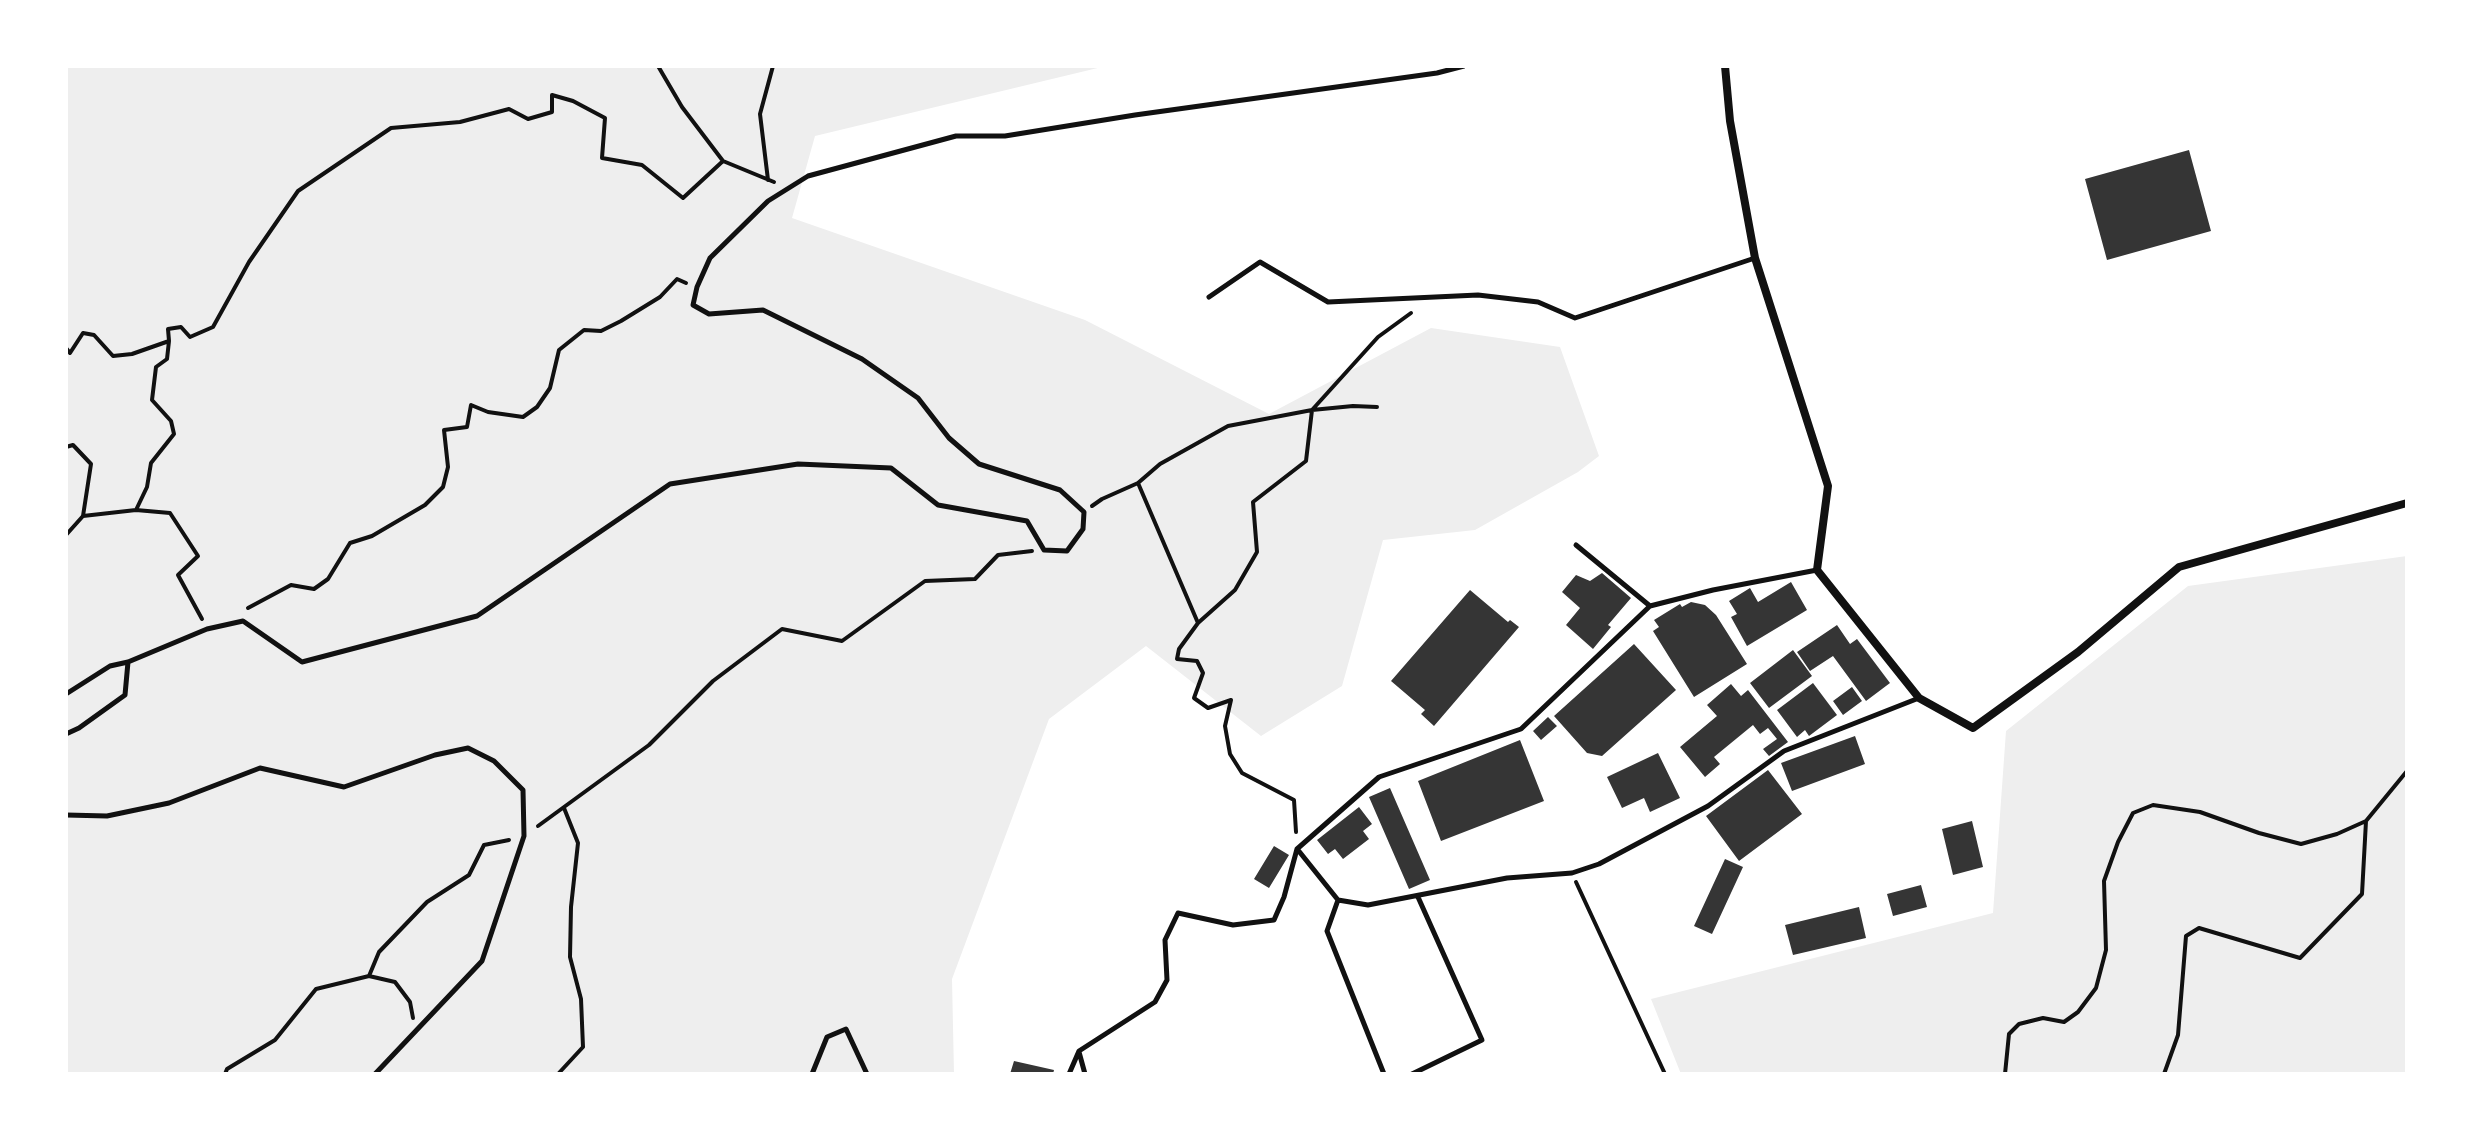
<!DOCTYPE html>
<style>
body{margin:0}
#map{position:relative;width:2473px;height:1140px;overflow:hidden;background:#fff;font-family:"Sofia Sans Condensed",sans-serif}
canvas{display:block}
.frame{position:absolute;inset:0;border:68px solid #fff;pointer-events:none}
</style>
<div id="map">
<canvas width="2473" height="1140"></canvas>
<div class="frame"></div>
</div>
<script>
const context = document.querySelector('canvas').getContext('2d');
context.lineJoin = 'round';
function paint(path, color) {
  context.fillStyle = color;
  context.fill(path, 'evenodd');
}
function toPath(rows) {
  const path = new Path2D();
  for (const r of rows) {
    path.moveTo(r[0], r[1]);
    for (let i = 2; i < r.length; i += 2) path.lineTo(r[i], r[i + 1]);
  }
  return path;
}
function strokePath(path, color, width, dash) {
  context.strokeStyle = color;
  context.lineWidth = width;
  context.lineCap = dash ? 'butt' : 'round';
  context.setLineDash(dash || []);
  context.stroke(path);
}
paint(toPath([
 [66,66,1106,66,815,136,792,218,1085,320,1269,414,1431,328,1560,347,1599,456,1578,472,1475,530,1383,540,1342,686,1261,736,1146,646,1049,719,952,979,954,1074,66,1074],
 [2407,556,2407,1074,1681,1074,1651,999,1993,913,2006,731,2188,586]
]), '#eee');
paint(toPath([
 [2189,150,2211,231,2107,260,2085,179],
 [1602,573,1631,598,1608,625,1611,627,1593,649,1566,625,1580,608,1562,592,1576,575,1590,581],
 [1791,582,1807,610,1747,646,1731,617,1737,614,1729,601,1750,588,1758,602],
 [1470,590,1508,622,1510,620,1519,627,1434,726,1421,714,1425,710,1391,681],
 [1691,602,1705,605,1716,615,1747,664,1694,697,1653,631,1659,627,1654,620,1680,604,1682,607],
 [1837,625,1850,644,1857,639,1890,683,1866,701,1833,656,1810,671,1797,652],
 [1634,644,1676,690,1602,756,1587,753,1554,716],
 [1793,650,1812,676,1769,708,1750,683],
 [1813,683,1837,715,1809,736,1805,730,1797,737,1777,710],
 [1731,684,1741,696,1748,690,1788,742,1769,756,1763,749,1777,739,1768,728,1760,734,1753,725,1714,757,1720,764,1705,777,1680,747,1717,716,1707,705],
 [1852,687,1862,701,1843,715,1833,701],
 [1548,717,1557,726,1541,740,1533,731],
 [1855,736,1865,764,1792,791,1781,763],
 [1520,740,1544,801,1441,841,1418,781],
 [1658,753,1680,798,1650,812,1644,798,1622,808,1607,777],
 [1768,770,1802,814,1739,861,1706,816],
 [1390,788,1430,880,1409,889,1369,797],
 [1359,807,1372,824,1363,831,1369,839,1343,859,1335,849,1328,854,1317,840],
 [1972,821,1983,867,1953,875,1942,829],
 [1274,846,1289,855,1269,888,1254,879],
 [1725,859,1743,867,1712,934,1694,926],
 [1921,885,1927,907,1893,916,1887,894],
 [1859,907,1866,938,1793,955,1785,925],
 [1014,1061,1054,1070,1053,1074,1010,1074]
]), '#353535');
strokePath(toPath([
 [658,66,682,107,723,161],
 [768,180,760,114,773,66],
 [66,348,70,353,83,333,94,335,113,356,132,354,169,341,168,329,181,327,190,337,213,327,249,262,298,191,391,128,460,122,509,109,528,119,552,112,552,95,573,101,605,118,602,158,642,165,683,198,723,161,774,182],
 [66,447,73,445,91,464,83,516],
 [1138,483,1198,623,1179,649,1177,659,1197,661,1203,673,1194,698,1208,708,1231,700,1225,726,1230,754,1242,773,1294,800,1296,832],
 [1092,506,1102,499,1138,483,1160,464,1228,426,1312,410,1378,337,1411,313],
 [136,510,147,487,151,463,174,434,171,421,152,400,156,367,167,359,169,341],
 [66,535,83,516,136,510,170,513,198,556,178,575,202,619],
 [248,608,291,585,314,589,328,579,350,543,372,536,425,505,443,487,448,467,444,430,467,427,471,405,488,412,523,417,537,407,550,388,559,350,584,330,601,331,621,321,660,297,677,279,686,283],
 [1198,623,1235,590,1257,552,1253,502,1306,461,1312,410,1353,406,1377,407],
 [538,826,649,745,713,681,782,629,842,641,925,581,975,579,998,555,1032,551],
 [1576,882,1665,1074],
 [369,976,395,982,410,1002,413,1018],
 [225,1074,227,1069,275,1040,316,989,369,976,379,952,427,902,469,875,484,845,509,840],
 [558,1074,583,1047,581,999,570,957,571,907,578,843,564,808],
 [2005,1074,2009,1034,2019,1024,2043,1018,2064,1022,2078,1012,2096,988,2106,950,2104,881,2118,842,2133,813,2153,805,2200,812,2259,833,2301,844,2337,834,2366,821],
 [2164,1074,2178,1035,2186,936,2199,928,2300,958,2362,894,2366,821,2407,771]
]), '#111', 4);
strokePath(toPath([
 [1209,297,1260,262,1328,302,1478,295,1538,302,1575,318,1755,258],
 [1576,545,1650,606],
 [66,694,110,666,128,662,207,629,243,621,302,662,477,616,670,484,798,464,891,468,938,505,1027,521,1044,550,1067,551,1083,529,1084,512,1060,490,979,464,949,438,918,398,862,359,763,310,709,314,693,305,697,287,710,258,768,201,808,176,956,136,1005,136,1135,115,1437,73,1464,66],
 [66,734,79,728,125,695,128,662],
 [66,815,107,816,169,803,260,768,344,787,435,755,468,748,494,761,523,790,524,836,482,961,375,1074],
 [1298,850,1338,900,1327,931,1384,1074],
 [1338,900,1368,905,1507,878,1572,873,1599,864,1708,806,1784,751,1919,698],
 [1079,1052,1085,1074],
 [812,1074,827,1037,846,1029,867,1074],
 [1069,1074,1079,1051,1155,1002,1167,980,1165,940,1178,913,1233,925,1274,920,1284,897,1297,849,1379,777,1521,729,1650,606,1713,590,1817,570],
 [1412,1074,1482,1040,1418,897]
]), '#111', 5);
strokePath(toPath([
 [1725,66,1730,121,1755,258,1828,486,1817,570,1919,698,1973,728,2078,652,2179,567,2407,503]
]), '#111', 8);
</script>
